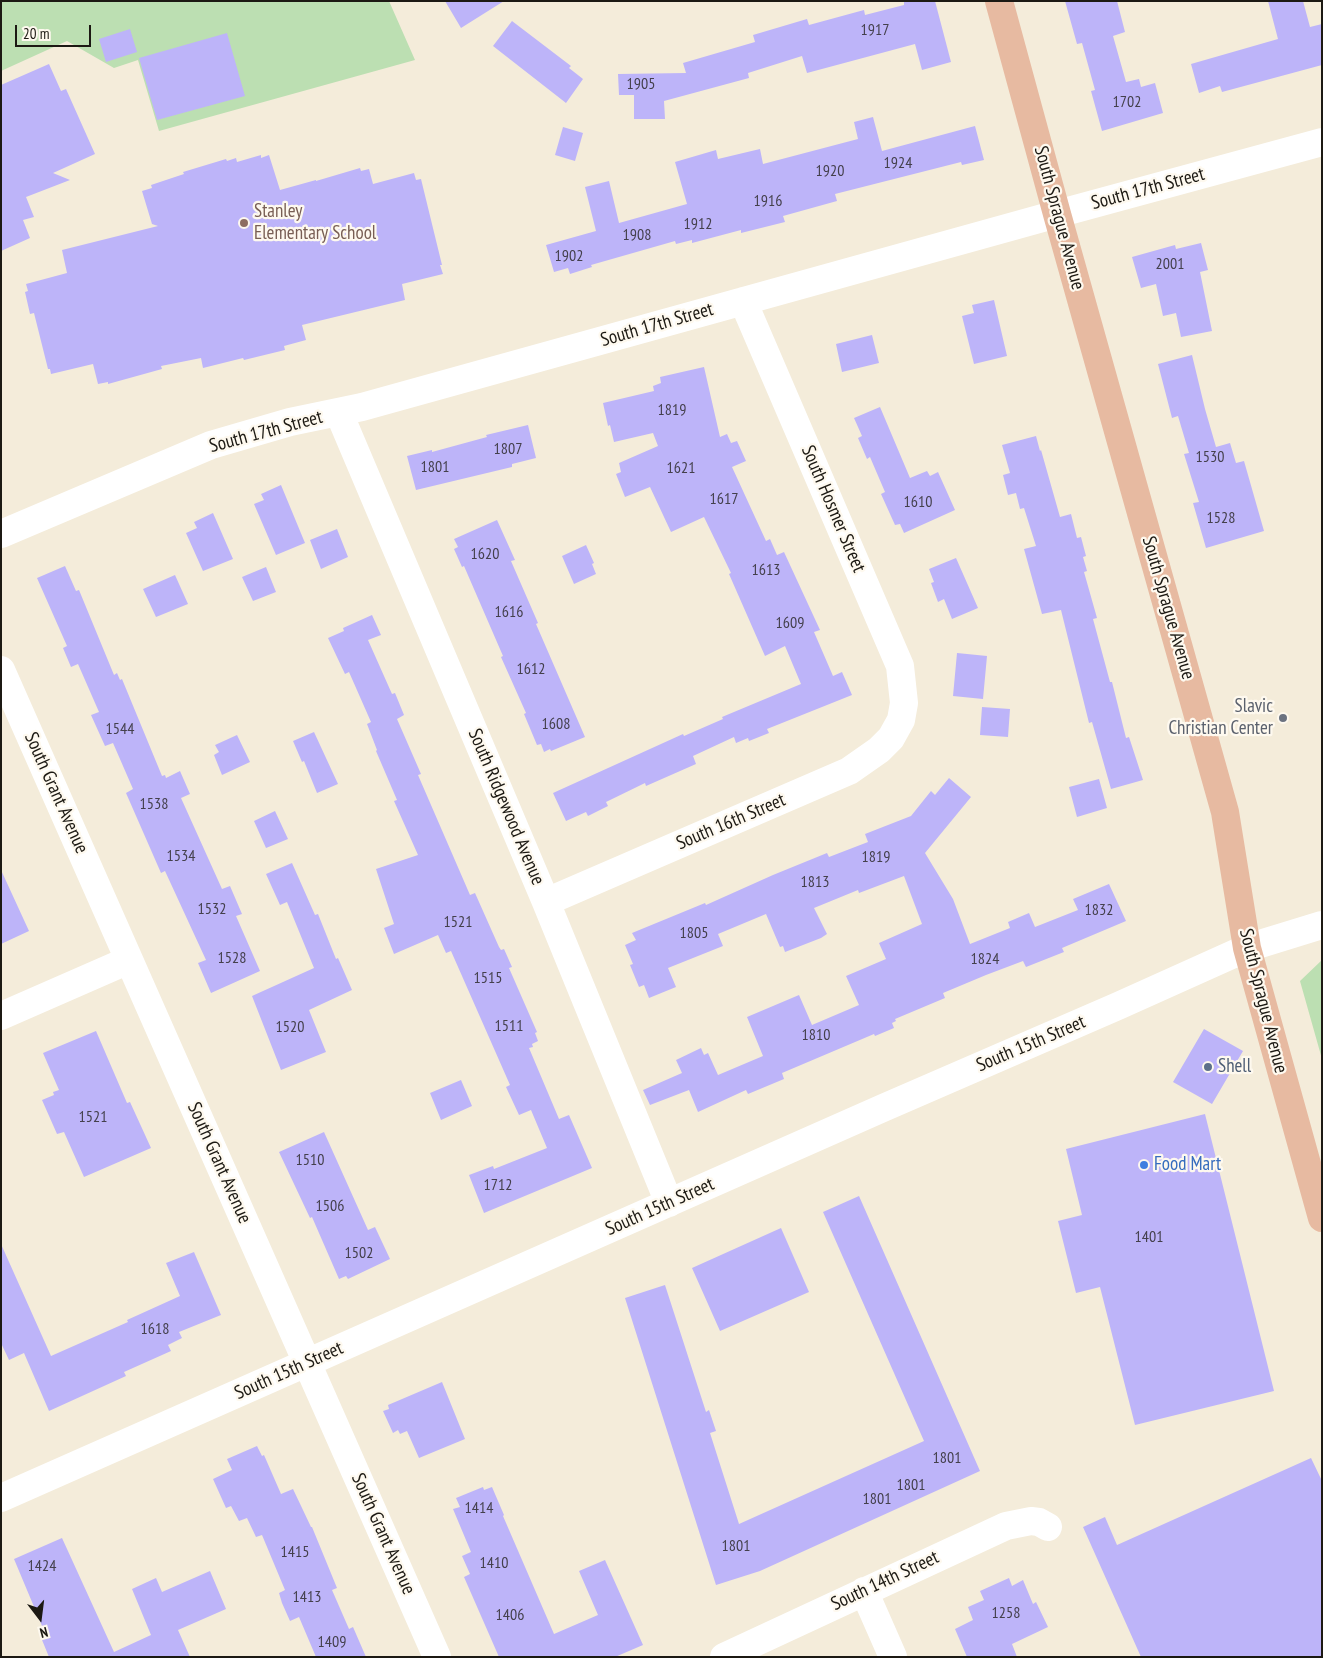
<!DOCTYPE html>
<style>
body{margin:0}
#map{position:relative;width:1323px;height:1658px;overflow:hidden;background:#f4ecda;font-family:"PT Sans Narrow",sans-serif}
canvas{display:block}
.frame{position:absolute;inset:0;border:2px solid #1c1913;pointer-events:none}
.north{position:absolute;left:15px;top:1593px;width:50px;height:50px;-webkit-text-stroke:4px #fef9ef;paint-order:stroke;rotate:165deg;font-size:14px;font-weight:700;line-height:20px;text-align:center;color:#1c1913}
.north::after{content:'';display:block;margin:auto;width:18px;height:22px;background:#1c1913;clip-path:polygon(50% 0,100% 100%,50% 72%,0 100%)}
.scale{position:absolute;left:15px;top:25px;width:76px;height:22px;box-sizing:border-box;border:2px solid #1c1913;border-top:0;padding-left:6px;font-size:15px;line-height:18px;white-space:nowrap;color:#1c1913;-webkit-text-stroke:4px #fef9ef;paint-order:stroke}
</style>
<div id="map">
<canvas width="1323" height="1658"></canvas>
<div class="frame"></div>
<div class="north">N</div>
<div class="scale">20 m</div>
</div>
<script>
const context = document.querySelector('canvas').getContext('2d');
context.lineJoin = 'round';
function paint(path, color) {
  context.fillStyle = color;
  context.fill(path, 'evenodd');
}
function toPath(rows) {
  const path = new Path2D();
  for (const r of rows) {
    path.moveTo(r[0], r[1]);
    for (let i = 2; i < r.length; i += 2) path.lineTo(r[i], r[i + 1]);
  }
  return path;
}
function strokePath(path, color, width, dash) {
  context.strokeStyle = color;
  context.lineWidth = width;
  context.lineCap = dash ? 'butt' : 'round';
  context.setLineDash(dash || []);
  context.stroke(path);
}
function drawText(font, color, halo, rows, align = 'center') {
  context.font = font + ' "PT Sans Narrow",sans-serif';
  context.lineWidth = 4.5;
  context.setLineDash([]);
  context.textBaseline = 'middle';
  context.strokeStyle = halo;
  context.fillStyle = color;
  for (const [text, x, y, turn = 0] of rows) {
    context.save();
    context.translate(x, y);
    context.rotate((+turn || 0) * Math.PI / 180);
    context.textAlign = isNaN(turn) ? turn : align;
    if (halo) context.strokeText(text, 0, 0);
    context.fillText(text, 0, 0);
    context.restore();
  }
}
paint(toPath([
 [1,1,389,1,415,60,159,131,138,60,114,68,67,41,1,71],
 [1322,960,1322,1059,1300,981]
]), '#bcdfb2');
paint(toPath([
 [445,1,504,1,461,28],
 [904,1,935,1,951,62,922,70,915,44,807,73,802,56,748,73,749,78,664,101,665,119,634,119,634,95,619,95,618,74,686,73,683,63,755,42,753,35,807,19,809,25,864,10,865,15,904,5],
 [1065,1,1117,1,1125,32,1113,36,1126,82,1139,79,1141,87,1155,83,1163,113,1102,131,1091,91,1095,90,1082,43,1077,44],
 [1268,1,1303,1,1310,27,1322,24,1322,65,1222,92,1220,86,1199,93,1191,64,1278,39],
 [512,21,571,66,569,68,583,79,566,103,493,46],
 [130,29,137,52,106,62,99,39],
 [227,33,245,96,157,120,139,58],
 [49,64,61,91,66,89,95,154,53,173,70,180,26,197,34,217,23,220,30,238,1,251,1,85],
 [873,117,882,151,975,126,984,160,962,165,961,162,835,194,837,201,783,216,785,222,741,233,741,230,692,243,692,240,676,244,675,241,591,265,592,267,570,274,568,268,554,272,546,245,596,231,585,187,609,181,619,223,687,204,675,162,716,150,718,159,760,149,763,164,858,139,854,122],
 [563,127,583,133,575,161,555,155],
 [261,155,261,158,269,155,280,190,316,180,316,181,360,168,361,171,369,169,373,184,414,173,416,180,421,179,442,265,440,265,443,274,402,284,405,300,302,325,306,340,284,346,285,350,244,360,243,358,203,368,201,358,161,366,162,369,108,384,108,382,98,384,93,364,51,374,50,369,48,369,34,313,30,314,25,292,28,291,26,284,67,273,62,250,158,226,152,224,142,191,152,188,151,185,184,174,183,172,226,159,227,161,236,158,237,162],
 [1201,243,1208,270,1200,272,1212,331,1181,337,1176,313,1163,316,1156,284,1141,288,1132,257,1175,245,1176,249],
 [994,300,1007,356,974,364,962,316,974,313,972,305],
 [872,335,879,363,842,372,836,344],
 [1192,355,1205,409,1216,447,1230,443,1236,463,1244,461,1264,531,1206,548,1193,503,1199,502,1184,454,1189,453,1178,416,1172,418,1158,364],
 [704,367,720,437,727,434,731,443,737,441,746,461,732,467,766,541,770,539,777,555,784,552,820,630,814,632,833,676,842,672,852,695,767,729,769,733,749,741,748,738,736,743,734,737,693,756,696,764,646,786,645,783,606,802,608,806,588,816,586,812,566,821,553,793,683,734,684,736,723,719,722,717,801,684,785,646,765,656,729,574,731,573,704,517,671,532,650,487,625,497,616,474,621,472,619,463,658,446,653,433,614,442,610,425,608,426,603,403,654,391,653,386,661,383,660,377],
 [880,407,910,478,927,471,930,476,938,472,955,510,904,533,900,524,895,525,881,494,885,492,870,457,867,459,858,438,862,436,854,418],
 [528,425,536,458,512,464,512,467,416,490,407,456,432,450,432,452,487,437,486,435],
 [1036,436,1040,451,1041,450,1060,517,1071,514,1077,538,1081,537,1086,556,1083,557,1087,571,1084,572,1097,618,1093,619,1110,682,1112,682,1126,738,1129,737,1143,780,1111,789,1092,722,1089,723,1061,610,1042,614,1024,549,1036,546,1024,508,1020,509,1016,493,1008,495,1003,475,1010,473,1002,445],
 [281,485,305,543,276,555,254,504,264,500,261,494],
 [213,513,233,559,203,571,186,533,197,528,194,522],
 [497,520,515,560,511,561,538,623,536,624,585,737,551,751,550,749,544,752,541,744,537,745,524,714,526,713,501,657,503,656,464,566,462,567,454,549,458,547,454,539],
 [337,529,348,557,321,569,310,540],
 [586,545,594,563,592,564,596,574,574,584,562,556],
 [956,558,978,608,952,619,944,599,938,602,931,583,934,582,929,569],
 [65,566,76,591,79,590,114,675,117,673,120,680,122,679,162,776,165,775,166,778,180,771,190,794,181,798,222,889,230,886,242,914,236,916,260,971,211,993,198,963,206,960,165,871,161,873,126,793,133,789,113,743,105,746,91,715,99,712,78,664,71,667,63,648,67,646,37,578],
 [266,567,276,592,253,601,242,577],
 [175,575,188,604,156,617,143,589],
 [372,615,381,635,368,640,392,694,395,693,404,715,397,719,421,774,418,775,470,895,475,893,499,947,501,950,504,949,512,967,509,968,537,1032,535,1033,538,1041,532,1044,533,1047,529,1048,559,1119,569,1115,592,1168,484,1213,469,1175,493,1166,494,1169,547,1148,531,1110,519,1115,506,1087,510,1085,451,951,446,953,438,935,394,954,384,928,394,924,376,869,418,855,394,801,397,800,376,751,377,750,367,724,371,722,349,672,345,674,328,638,344,631,343,628],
 [957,653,987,656,983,699,953,696],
 [982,707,1010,709,1008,737,980,735],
 [314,732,338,784,317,793,304,761,302,762,293,741],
 [237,735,250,762,222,775,214,755,219,752,215,745],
 [949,778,971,797,925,853,953,899,970,944,1010,928,1008,922,1029,913,1035,927,1078,910,1073,899,1109,884,1126,921,1062,948,1064,952,1026,967,1023,961,986,975,943,993,945,998,895,1019,896,1021,892,1023,894,1028,875,1036,874,1034,782,1073,784,1079,748,1094,746,1090,698,1112,689,1090,650,1105,643,1090,682,1073,676,1060,701,1048,704,1055,708,1053,718,1075,763,1056,747,1017,799,995,812,1025,859,1005,846,976,886,959,879,943,922,924,904,876,859,893,858,890,814,908,827,934,821,938,785,952,783,946,780,947,766,914,718,934,723,946,668,968,676,987,649,998,644,985,639,987,630,965,633,964,625,945,636,940,632,933,705,903,706,905,773,875,827,853,829,857,868,842,865,834,911,816,931,791,935,795],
 [1099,779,1107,808,1077,817,1069,787],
 [275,811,288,839,266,848,254,821],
 [292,863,315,915,318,914,336,959,338,958,352,990,309,1010,326,1052,281,1070,252,996,314,968,287,902,280,905,266,874],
 [1,870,29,931,1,944],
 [1204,1029,1243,1051,1212,1104,1173,1082],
 [96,1031,127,1103,130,1102,151,1148,84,1177,64,1132,57,1134,42,1100,54,1095,53,1092,59,1090,43,1053],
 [461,1080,472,1106,441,1120,430,1093],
 [1205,1114,1274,1391,1135,1425,1100,1287,1076,1293,1058,1221,1082,1215,1066,1149],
 [324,1132,368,1230,375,1227,390,1259,348,1279,346,1276,339,1279,312,1217,310,1218,279,1152],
 [859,1196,980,1471,760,1571,716,1585,625,1298,665,1285,706,1412,709,1410,716,1431,710,1433,739,1524,924,1441,823,1212],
 [781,1228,809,1292,720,1331,692,1268],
 [1,1244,51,1356,128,1322,127,1320,180,1296,166,1263,194,1252,221,1315,179,1332,182,1338,168,1345,171,1351,124,1372,126,1376,49,1411,24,1353,9,1360,1,1343],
 [442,1382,465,1439,419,1458,407,1431,400,1434,398,1430,393,1433,383,1411,389,1409,388,1405],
 [257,1446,262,1456,264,1455,281,1494,293,1489,311,1527,312,1527,337,1588,332,1590,349,1629,353,1627,366,1657,316,1657,299,1617,290,1621,282,1603,279,1593,285,1590,262,1535,256,1537,247,1518,239,1521,231,1506,226,1508,213,1479,232,1470,227,1459],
 [1311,1458,1322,1481,1322,1657,1141,1657,1083,1527,1105,1517,1117,1545],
 [483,1487,484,1490,492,1487,504,1515,503,1516,554,1634,598,1615,579,1571,605,1560,643,1645,615,1657,499,1657,464,1577,470,1574,462,1556,471,1552,453,1509,460,1507,456,1498],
 [62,1538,114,1652,151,1635,132,1589,156,1578,162,1592,210,1571,226,1609,178,1630,190,1657,49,1657,40,1635,45,1633,14,1559],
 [1009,1578,1012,1586,1023,1580,1033,1604,1036,1602,1048,1627,1012,1644,1017,1657,967,1657,955,1629,973,1620,968,1607,984,1600,980,1591]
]), '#bdb4f9');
strokePath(toPath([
 [339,413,546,902,669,1203],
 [1,534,211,445,290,422,362,407,1057,214,1322,142],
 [1,670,437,1657],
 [546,902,849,771,879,750,891,738,901,720,904,703,900,666,743,301],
 [1,1016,129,960],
 [1,1498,883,1108,1118,1006,1247,948,1322,925],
 [864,1591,893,1657],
 [724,1657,1006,1526,1031,1521,1039,1522,1048,1527]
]), '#fff', 28);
strokePath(toPath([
 [999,1,1057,214,1225,812,1247,948,1322,1218]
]), '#e7baa1', 28);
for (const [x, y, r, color] of [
 [244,223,5,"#8d6e63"],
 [1283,718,5,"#6b7280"],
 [1208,1067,5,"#5c6f8a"],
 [1144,1165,5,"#3f7fe0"]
]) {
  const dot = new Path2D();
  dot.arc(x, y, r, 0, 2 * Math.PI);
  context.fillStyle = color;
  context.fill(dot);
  strokePath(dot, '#fef9ef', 2);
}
drawText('16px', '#44404c', null, [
 ["1917",875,30],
 ["1905",641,84],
 ["1702",1127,102],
 ["1924",898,163],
 ["1920",830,171],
 ["1916",768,201],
 ["1912",698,224],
 ["1908",637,235],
 ["1902",569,256],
 ["2001",1170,264],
 ["1819",672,410],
 ["1807",508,449],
 ["1530",1210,457],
 ["1801",435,467],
 ["1621",681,468],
 ["1617",724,499],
 ["1610",918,502],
 ["1528",1221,518],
 ["1620",485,554],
 ["1613",766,570],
 ["1616",509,612],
 ["1609",790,623],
 ["1612",531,669],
 ["1608",556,724],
 ["1544",120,729],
 ["1538",154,804],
 ["1534",181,856],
 ["1819",876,857],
 ["1813",815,882],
 ["1532",212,909],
 ["1832",1099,910],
 ["1521",458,922],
 ["1805",694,933],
 ["1528",232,958],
 ["1824",985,959],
 ["1515",488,978],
 ["1511",509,1026],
 ["1520",290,1027],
 ["1810",816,1035],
 ["1521",93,1117],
 ["1510",310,1160],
 ["1712",498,1185],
 ["1506",330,1206],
 ["1401",1149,1237],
 ["1502",359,1253],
 ["1618",155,1329],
 ["1801",947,1458],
 ["1801",911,1485],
 ["1801",877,1499],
 ["1414",479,1508],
 ["1801",736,1546],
 ["1415",295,1552],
 ["1410",494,1563],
 ["1424",42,1566],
 ["1413",307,1597],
 ["1258",1006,1613],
 ["1406",510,1615],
 ["1409",332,1642]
]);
drawText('19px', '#1c1913', '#fef9ef', [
 ["South 17th Street",1148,189,-15],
 ["South Sprague Avenue",1059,218,75],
 ["South 17th Street",657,325,-16],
 ["South 17th Street",266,432,-15],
 ["South Hosmer Street",833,509,67],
 ["South Sprague Avenue",1168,608,74],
 ["South Grant Avenue",56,793,66],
 ["South Ridgewood Avenue",506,807,67],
 ["South 16th Street",731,822,-23],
 ["South Sprague Avenue",1263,1001,76],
 ["South 15th Street",1031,1044,-23],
 ["South Grant Avenue",219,1163,66],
 ["South 15th Street",660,1207,-24],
 ["South 15th Street",289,1371,-24],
 ["South Grant Avenue",383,1534,66],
 ["South 14th Street",885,1581,-25]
]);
drawText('19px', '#785e54', '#fef9ef', [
 ["Stanley",254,212],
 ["Elementary School",254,234]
], 'left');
drawText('19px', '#5b616d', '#fef9ef', [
 ["Slavic",1273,707],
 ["Christian Center",1273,729]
], 'right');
drawText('19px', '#4e5e75', '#fef9ef', [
 ["Shell",1218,1067]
], 'left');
drawText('19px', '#366cbe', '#fef9ef', [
 ["Food Mart",1154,1165]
], 'left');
</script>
